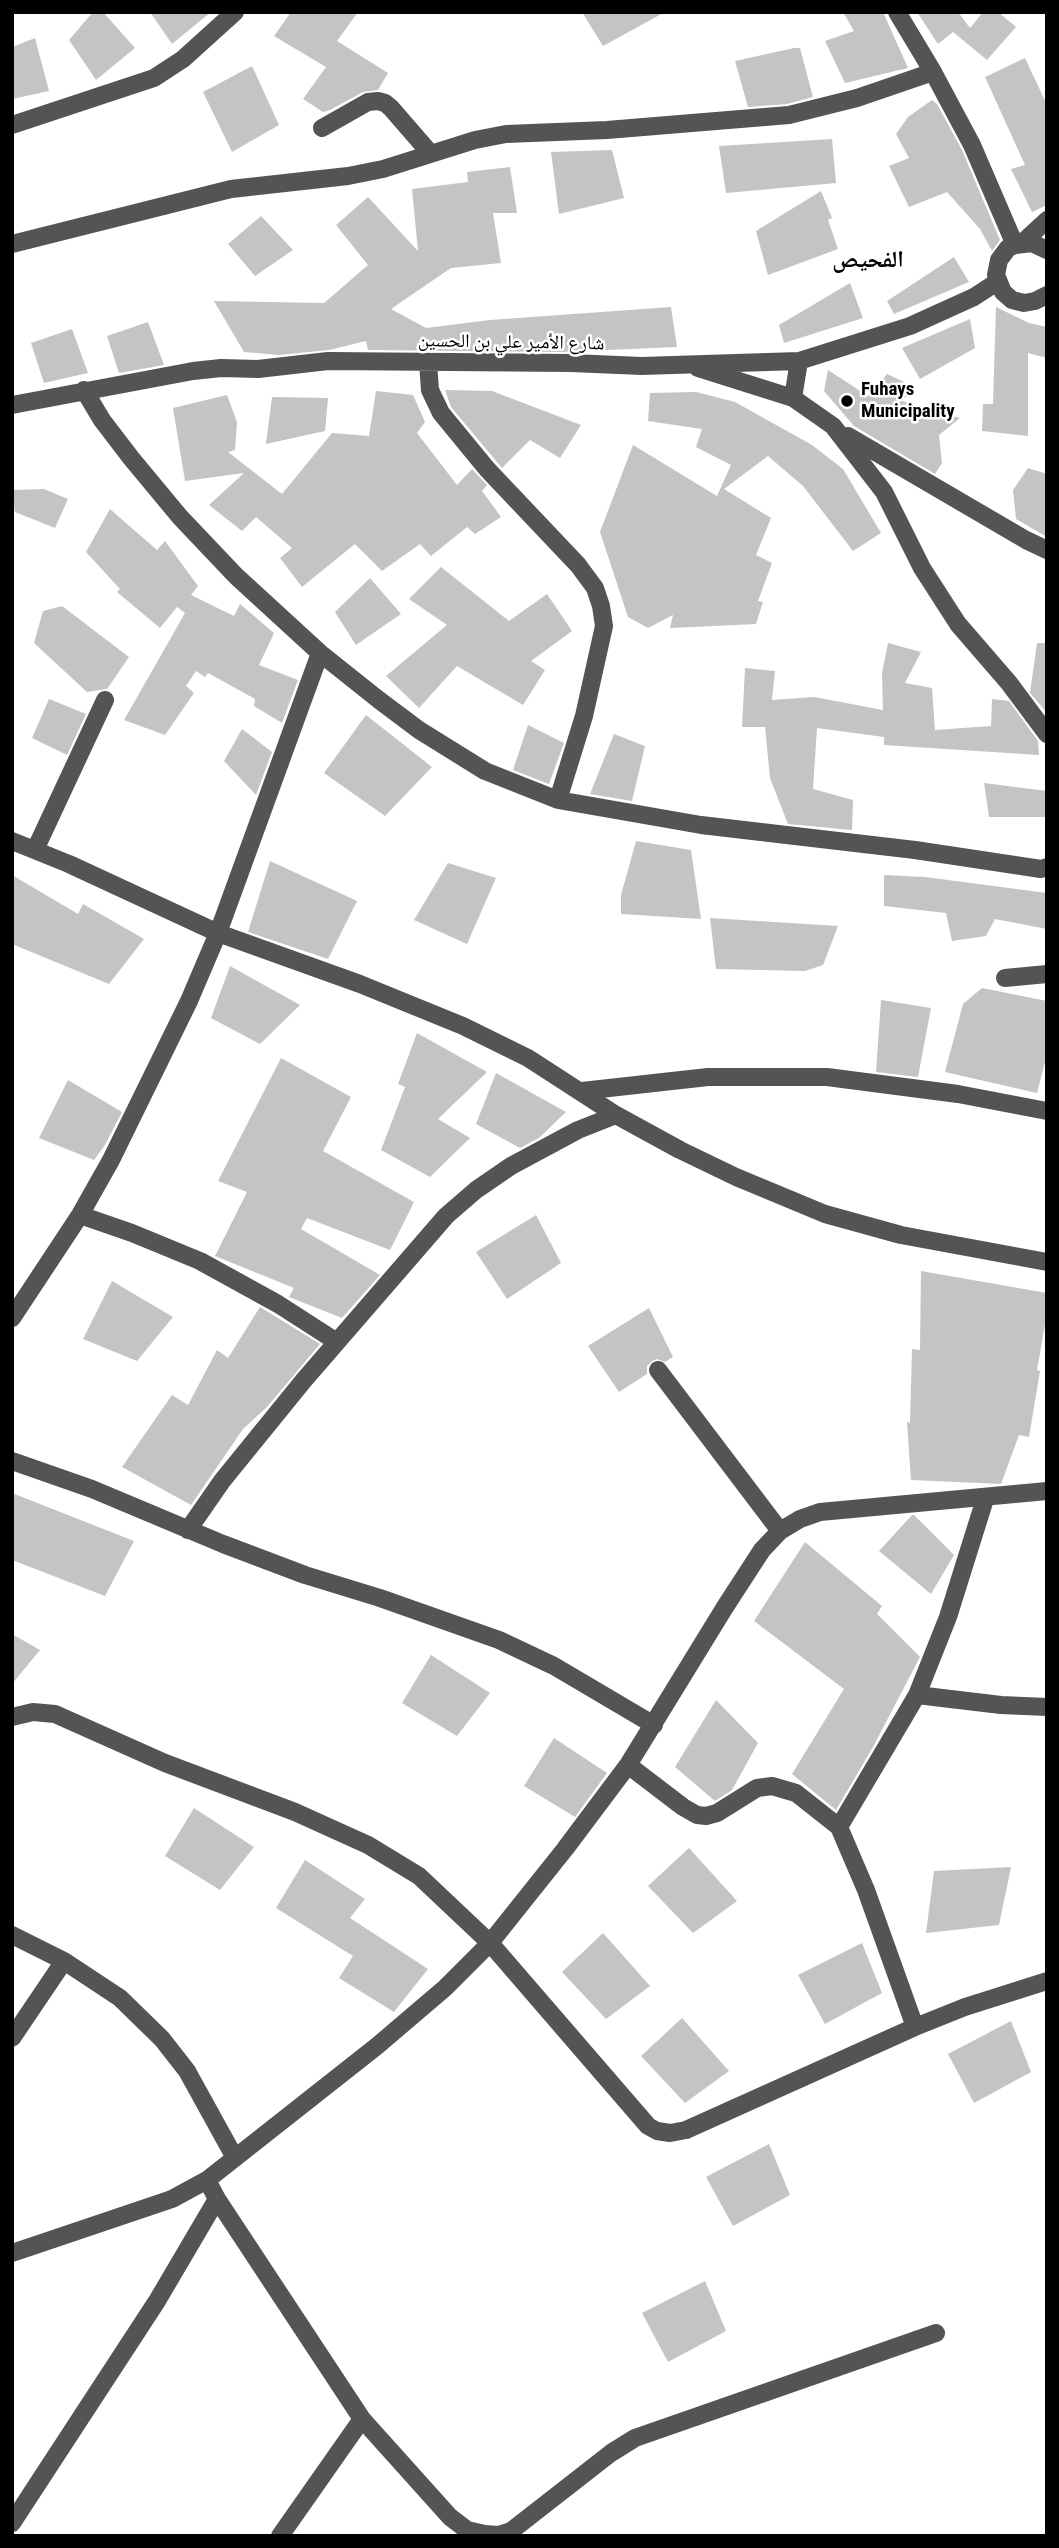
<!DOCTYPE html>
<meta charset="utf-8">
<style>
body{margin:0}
#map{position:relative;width:1059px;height:2548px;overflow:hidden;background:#fff;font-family:"Roboto Condensed",sans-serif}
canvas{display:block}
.frame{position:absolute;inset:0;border:14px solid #000;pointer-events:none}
</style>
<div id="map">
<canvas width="1059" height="2548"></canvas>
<div class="frame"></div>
</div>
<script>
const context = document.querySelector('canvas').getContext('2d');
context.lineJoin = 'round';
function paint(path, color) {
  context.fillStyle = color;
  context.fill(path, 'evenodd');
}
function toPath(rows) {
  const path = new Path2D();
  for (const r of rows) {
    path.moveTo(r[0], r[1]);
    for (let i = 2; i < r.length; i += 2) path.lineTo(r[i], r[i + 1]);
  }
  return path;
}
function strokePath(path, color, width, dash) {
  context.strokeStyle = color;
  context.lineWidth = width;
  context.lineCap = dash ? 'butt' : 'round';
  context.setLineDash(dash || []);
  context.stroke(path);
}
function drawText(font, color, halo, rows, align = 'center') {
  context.font = font + ' "Roboto Condensed","Noto Naskh Arabic",sans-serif';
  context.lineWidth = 5;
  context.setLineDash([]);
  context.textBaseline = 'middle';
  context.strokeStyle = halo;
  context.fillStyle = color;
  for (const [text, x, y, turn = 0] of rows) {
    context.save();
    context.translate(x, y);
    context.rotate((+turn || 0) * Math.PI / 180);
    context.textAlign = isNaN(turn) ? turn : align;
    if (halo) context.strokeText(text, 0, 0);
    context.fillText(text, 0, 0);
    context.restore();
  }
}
paint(toPath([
 [93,12,103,12,135,48,96,80,69,40],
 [150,12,211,12,172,44],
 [291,12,358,12,337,41,388,73,378,90,363,92,330,110,323,112,303,99,326,67,274,36],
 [582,12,665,12,603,46],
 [843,12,883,12,908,68,845,83,825,41,854,31],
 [917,12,958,12,970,28,983,12,998,12,1016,27,987,60,953,32,938,44],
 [35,38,49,91,12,99,12,47],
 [794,48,800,48,813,97,787,104,748,107,735,61],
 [1025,58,1047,105,1047,205,1032,212,1011,169,1025,165,985,77],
 [252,66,279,125,232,152,203,92],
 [932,100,937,104,962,150,1000,240,992,251,980,229,947,192,909,207,889,166,909,158,896,134,908,117],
 [832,139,836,183,726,193,719,146],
 [612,150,624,198,559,214,551,152],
 [510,167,517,213,493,213,501,263,451,268,391,309,426,328,490,320,671,307,677,347,561,352,368,350,366,341,329,350,279,355,244,352,214,301,324,303,368,265,336,225,368,197,418,251,412,189,468,182,467,172],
 [821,191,832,218,828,220,838,249,768,275,756,231],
 [261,216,293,250,255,276,228,244],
 [954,257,969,282,894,314,887,301],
 [850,283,863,318,784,343,779,325],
 [996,307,1029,323,1047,327,1047,358,1028,353,1028,436,982,431,983,404,993,404],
 [970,319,975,348,920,379,902,348],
 [148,322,164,365,119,373,107,336],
 [72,329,88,373,44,383,31,343],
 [828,370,868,396,887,374,915,387,902,401,960,418,939,435,942,463,935,474,854,426,824,391],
 [445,390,492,391,581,425,560,458,530,440,502,468,451,407],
 [376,391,413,395,425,422,417,433,457,485,472,469,487,485,482,491,501,517,475,534,467,527,431,556,420,544,382,571,355,544,302,587,280,558,292,548,256,517,242,531,209,505,244,473,185,481,173,408,227,395,237,422,235,450,228,452,282,494,332,433,369,436],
 [696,392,735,402,812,445,843,469,881,533,853,551,803,486,768,456,724,489,771,518,756,555,772,563,758,601,763,602,756,624,670,628,673,615,648,628,628,617,600,532,633,445,717,496,731,465,696,447,702,429,648,421,650,393],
 [272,397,328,398,325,431,266,444],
 [1028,468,1047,474,1047,537,1016,519,1013,490],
 [44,489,68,499,55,528,15,512,12,490],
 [110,509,157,550,165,541,198,586,191,595,234,616,240,604,274,633,259,665,298,680,282,723,254,706,255,699,208,673,205,677,196,671,186,686,194,693,165,735,124,720,185,613,177,607,160,628,117,592,120,589,86,552],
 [441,567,509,621,547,594,572,631,531,661,545,670,523,705,457,666,419,708,386,676,447,625,409,599],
 [370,578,401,614,356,645,335,612],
 [62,606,129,657,107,689,87,692,34,643,43,611],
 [888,643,921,652,905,683,932,688,935,730,991,726,992,699,1009,701,1038,741,1039,755,884,745,884,737,817,728,813,789,853,800,852,830,788,824,770,778,765,727,742,727,745,668,775,671,772,700,814,697,883,710,882,673],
 [1037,643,1047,643,1047,713,1030,693],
 [49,699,86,714,67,755,32,738],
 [366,715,432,767,385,816,324,773],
 [528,725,564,743,549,784,513,770],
 [242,729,272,752,256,795,224,761],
 [614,734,645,746,632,801,590,794],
 [984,783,1047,791,1047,817,989,817],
 [636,841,691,850,701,919,621,914,621,895],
 [270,861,357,901,328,959,248,932],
 [448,863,496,878,467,944,414,920],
 [12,875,78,914,83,904,144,939,109,984,12,944],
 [884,875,925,877,1047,893,1047,929,995,919,986,936,952,941,946,913,884,906],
 [710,918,838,926,823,965,805,971,716,969],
 [230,966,300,1005,260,1044,211,1018],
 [982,988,1047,1001,1047,1054,1037,1093,945,1072,963,1004],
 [881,1000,931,1008,918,1077,876,1072],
 [417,1033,487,1072,438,1119,470,1138,430,1177,381,1150,405,1087,398,1084],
 [281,1058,351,1097,323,1151,414,1202,390,1250,307,1218,301,1229,380,1275,342,1318,289,1297,294,1288,215,1256,247,1192,218,1181],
 [496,1073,566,1112,539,1138,520,1148,476,1124],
 [68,1080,122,1112,105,1145,94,1160,39,1138],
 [536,1215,561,1263,507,1299,476,1252],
 [921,1271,1047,1293,1047,1313,1037,1370,1040,1371,1029,1437,1019,1435,1001,1484,911,1480,907,1422,910,1423,912,1349,920,1350],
 [112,1281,173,1317,137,1361,83,1339],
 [260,1307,320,1344,267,1407,243,1429,191,1505,122,1467,172,1395,188,1405,217,1350,228,1358],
 [649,1308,673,1357,665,1362,657,1359,652,1361,647,1366,647,1374,619,1392,588,1346],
 [12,1493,134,1541,105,1596,12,1560],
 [912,1515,914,1515,954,1555,931,1594,879,1551],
 [805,1542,882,1606,877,1614,920,1657,873,1747,836,1810,792,1774,844,1689,754,1621],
 [12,1634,40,1650,12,1684],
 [431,1655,490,1693,457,1736,402,1703],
 [716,1700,758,1743,732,1790,715,1801,675,1767],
 [554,1738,607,1773,575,1817,524,1786],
 [194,1808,254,1847,220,1890,165,1856],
 [689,1848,737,1901,693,1933,648,1886],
 [305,1860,365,1899,350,1918,428,1969,394,2012,339,1978,353,1956,276,1908],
 [1011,1867,999,1925,926,1933,934,1871],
 [603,1933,650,1986,606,2019,562,1972],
 [862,1943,882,1993,825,2024,798,1975],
 [682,2018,729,2071,685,2103,641,2056],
 [1011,2021,1031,2072,974,2103,948,2054],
 [769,2144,790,2195,733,2226,706,2177],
 [705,2281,726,2331,668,2362,642,2313]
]), '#c4c4c4');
strokePath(toPath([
 [897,12,933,72,972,145,1015,245],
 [12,125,154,78,183,59,235,12],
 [322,128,368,102,378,101,385,103,391,108,430,153],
 [1022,243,1047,220],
 [12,244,231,189,348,176,383,169,475,140,506,134,607,130,789,115,857,98,933,72],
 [1047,250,1032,243,1015,245,1008,248,999,260,996,275,1003,292,1012,300,1024,303,1035,301,1047,295],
 [428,363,430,390,441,413,487,469,578,565,595,588,601,606,604,626,584,716,558,800],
 [698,368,793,398,833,426,884,492,922,568,958,624,1009,683,1047,734],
 [84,390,102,420,131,458,180,517,236,576,320,653,379,700,419,730,485,771,558,800,701,825,915,850,1041,869,1047,867],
 [793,398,799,361],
 [12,405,193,371,221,368,258,369,328,361,571,363,642,366,799,361,910,326,974,297,997,282],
 [848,436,1026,540,1047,550],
 [12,841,69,864,218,933,360,984,463,1026,528,1058,616,1115,680,1150,736,1177,825,1214,901,1235,1047,1262],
 [35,850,105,700],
 [1005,978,1047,974],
 [582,1091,708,1077,827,1077,958,1094,1047,1111],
 [80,1215,132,1233,200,1261,278,1304,337,1342],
 [12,1318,80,1215,111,1160,189,1001,218,933,320,653],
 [658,1370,780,1531],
 [12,1461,92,1489,223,1544,305,1575,380,1598,499,1640,554,1666,654,1725],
 [188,1530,222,1481,304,1380,446,1216,476,1190,511,1166,578,1130,616,1115],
 [917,1695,1001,1705,1047,1707],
 [12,1717,33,1712,55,1714,165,1763,295,1812,368,1845,419,1876,490,1943,648,2126,657,2131,670,2133,686,2130,915,2027,965,2007,1047,1981],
 [628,1765,683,1807,697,1815,706,1816,717,1813,757,1788,772,1786,796,1793,839,1827,866,1890,915,2027],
 [839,1827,917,1695,948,1617,985,1499],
 [12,1935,64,1961,120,1998,162,2039,187,2071,235,2158],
 [12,2038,64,1961],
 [207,2180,217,2199,362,2419,450,2517,467,2530,485,2534,498,2535,511,2531,611,2453,635,2438,936,2333],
 [12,2253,172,2199,207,2180,377,2046,445,1988,490,1943,565,1849,628,1765,725,1607,762,1550,780,1531,800,1519,820,1512,1047,1491],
 [12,2523,157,2301,217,2199],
 [280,2536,362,2419]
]), '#545454', 18);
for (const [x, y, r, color] of [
 [847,401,7,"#000"]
]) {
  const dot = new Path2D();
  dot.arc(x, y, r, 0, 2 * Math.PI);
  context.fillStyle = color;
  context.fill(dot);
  strokePath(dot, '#fff', 2.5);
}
drawText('19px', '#000', '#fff', [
 ["شارع الأمير علي بن الحسين",511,343,1]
]);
drawText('bold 19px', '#000', '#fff', [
 ["Fuhays",861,390],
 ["Municipality",861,412]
], 'left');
drawText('bold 23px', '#000', '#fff', [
 ["الفحيص",868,261]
]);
</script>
